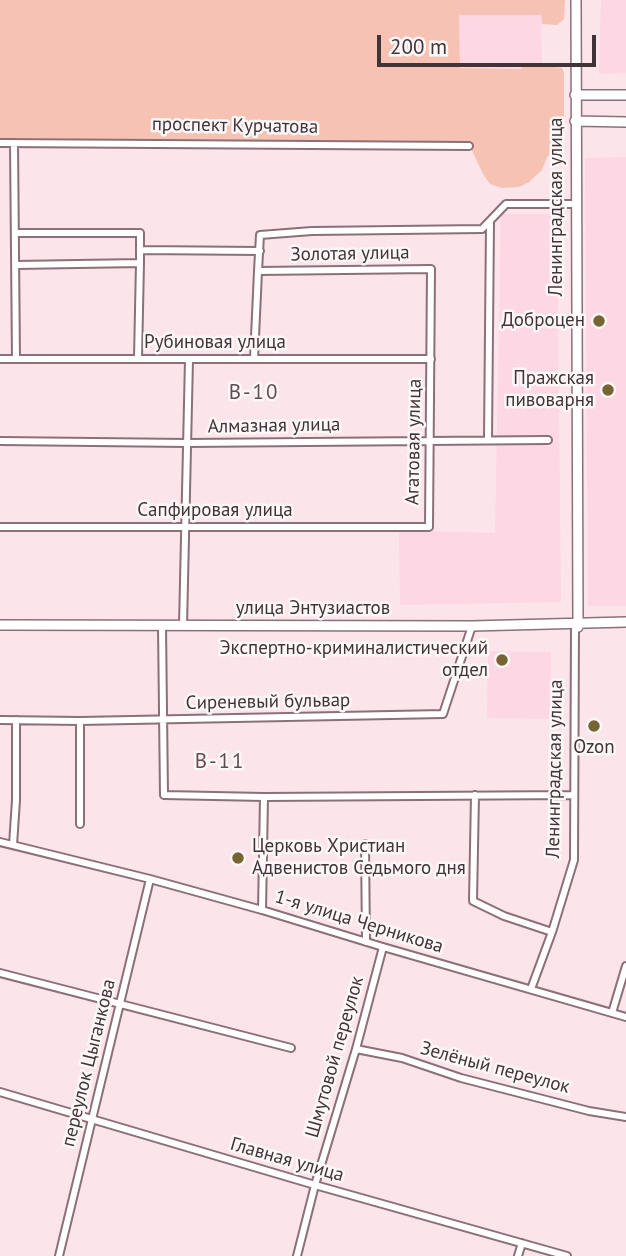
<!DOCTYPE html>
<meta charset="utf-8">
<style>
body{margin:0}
#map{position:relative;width:626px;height:1256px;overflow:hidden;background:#fce4eb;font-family:"PT Sans",sans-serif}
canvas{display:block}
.scale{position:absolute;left:377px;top:35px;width:219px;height:32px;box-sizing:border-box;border:4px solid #403438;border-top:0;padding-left:9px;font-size:21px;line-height:24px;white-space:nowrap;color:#403438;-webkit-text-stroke:5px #fdf7f8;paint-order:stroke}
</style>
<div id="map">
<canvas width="626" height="1256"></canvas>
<div class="scale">200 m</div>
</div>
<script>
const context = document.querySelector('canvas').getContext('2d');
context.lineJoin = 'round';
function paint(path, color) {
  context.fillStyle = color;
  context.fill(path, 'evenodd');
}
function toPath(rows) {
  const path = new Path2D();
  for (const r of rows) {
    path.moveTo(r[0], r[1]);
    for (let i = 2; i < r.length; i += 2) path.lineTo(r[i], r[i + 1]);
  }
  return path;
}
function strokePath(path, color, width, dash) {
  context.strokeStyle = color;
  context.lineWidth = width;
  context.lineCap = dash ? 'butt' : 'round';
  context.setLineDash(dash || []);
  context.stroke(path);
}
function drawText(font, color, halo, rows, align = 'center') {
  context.font = font + ' "PT Sans",sans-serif';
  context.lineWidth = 5;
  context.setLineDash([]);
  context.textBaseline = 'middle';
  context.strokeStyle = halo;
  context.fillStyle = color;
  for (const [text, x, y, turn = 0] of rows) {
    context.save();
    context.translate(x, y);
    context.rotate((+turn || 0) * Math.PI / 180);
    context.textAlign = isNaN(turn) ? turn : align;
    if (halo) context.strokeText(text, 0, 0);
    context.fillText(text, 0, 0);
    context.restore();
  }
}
paint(toPath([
 [601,0,626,0,626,73,599,74],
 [459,15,541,15,542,65,523,66,522,69,460,69],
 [626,157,626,606,588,606,585,158],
 [501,214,557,214,561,602,400,605,399,530,495,533],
 [488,651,551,652,550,719,487,718]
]), '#fdd7e3');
paint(toPath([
 [0,0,565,0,564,19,557,25,542,24,541,15,459,15,460,68,521,69,523,66,542,65,562,68,564,73,564,142,547,157,542,170,529,182,519,187,502,188,490,184,483,174,469,144,0,138]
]), '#f5c2b4');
const street = toPath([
 [0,143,469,146],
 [14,143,16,359],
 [15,233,140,233,140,263],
 [140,250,260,251],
 [16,265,140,263,138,358],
 [0,359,431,359],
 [254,359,258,271],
 [488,439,490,223],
 [0,441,187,443,548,440],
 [0,527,429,527,431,269,258,271,260,235,312,231,482,229,506,204,574,204],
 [162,626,164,795,264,797,573,795],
 [183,626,189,359],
 [0,720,80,721,443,714,472,626],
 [475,795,473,901,504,916,552,932],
 [80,824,80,721],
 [0,842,150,879,262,910,383,947,626,1017],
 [365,844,366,942],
 [13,845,16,800,16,720],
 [262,910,264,797],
 [0,973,291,1048],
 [531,989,552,932,574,860,575,625],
 [612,1013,626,966],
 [356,1049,402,1058,461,1078,589,1111,626,1117],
 [0,1092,315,1185,567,1256],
 [59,1256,150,879],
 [297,1256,315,1185,356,1049,383,947],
 [518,1256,522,1243]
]);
const secondary = toPath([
 [576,0,578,627],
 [575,95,626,95],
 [575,121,626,122],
 [0,625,472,626,626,622]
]);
strokePath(street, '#8b7078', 10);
strokePath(secondary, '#8b7078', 12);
strokePath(street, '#fff', 6);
strokePath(secondary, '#fff', 9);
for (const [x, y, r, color] of [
 [599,321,7,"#766432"],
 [608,390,7,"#766432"],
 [502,660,7,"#766432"],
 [594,726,7,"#766432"],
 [238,858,7,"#766432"]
]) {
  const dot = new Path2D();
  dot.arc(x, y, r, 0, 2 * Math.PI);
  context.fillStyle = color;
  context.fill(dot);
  strokePath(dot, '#fdf7f8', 2.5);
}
drawText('19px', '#403438', '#fdf7f8', [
 ["проспект Курчатова",235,126,1],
 ["Ленинградская улица",557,207,-90],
 ["Золотая улица",350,254,-1],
 ["Рубиновая улица",215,343],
 ["Алмазная улица",274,426,-1],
 ["Агатовая улица",414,442,-89],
 ["Сапфировая улица",215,511],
 ["улица Энтузиастов",313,609],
 ["Сиреневый бульвар",268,702,-1],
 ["Ленинградская улица",555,769,-89],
 ["1-я улица Черникова",359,922,17],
 ["Шмутовой переулок",335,1057,-74],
 ["переулок Цыганкова",89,1063,-76],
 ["Зелёный переулок",495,1068,15],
 ["Главная улица",287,1160,16]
]);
drawText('19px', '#403438', '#fdf7f8', [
 ["Доброцен",585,321],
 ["Пражская",594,379],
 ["пивоварня",594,401],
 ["Экспертно-криминалистический",488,649],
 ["отдел",488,671],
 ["Ozon",594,748,"center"],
 ["Церковь Христиан",252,847,"left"],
 ["Адвенистов Седьмого дня",252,869,"left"]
], 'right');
context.letterSpacing = '2px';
drawText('21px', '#644b53', '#fdf7f8', [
 ["В-10",254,393],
 ["В-11",220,762]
]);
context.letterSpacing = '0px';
</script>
